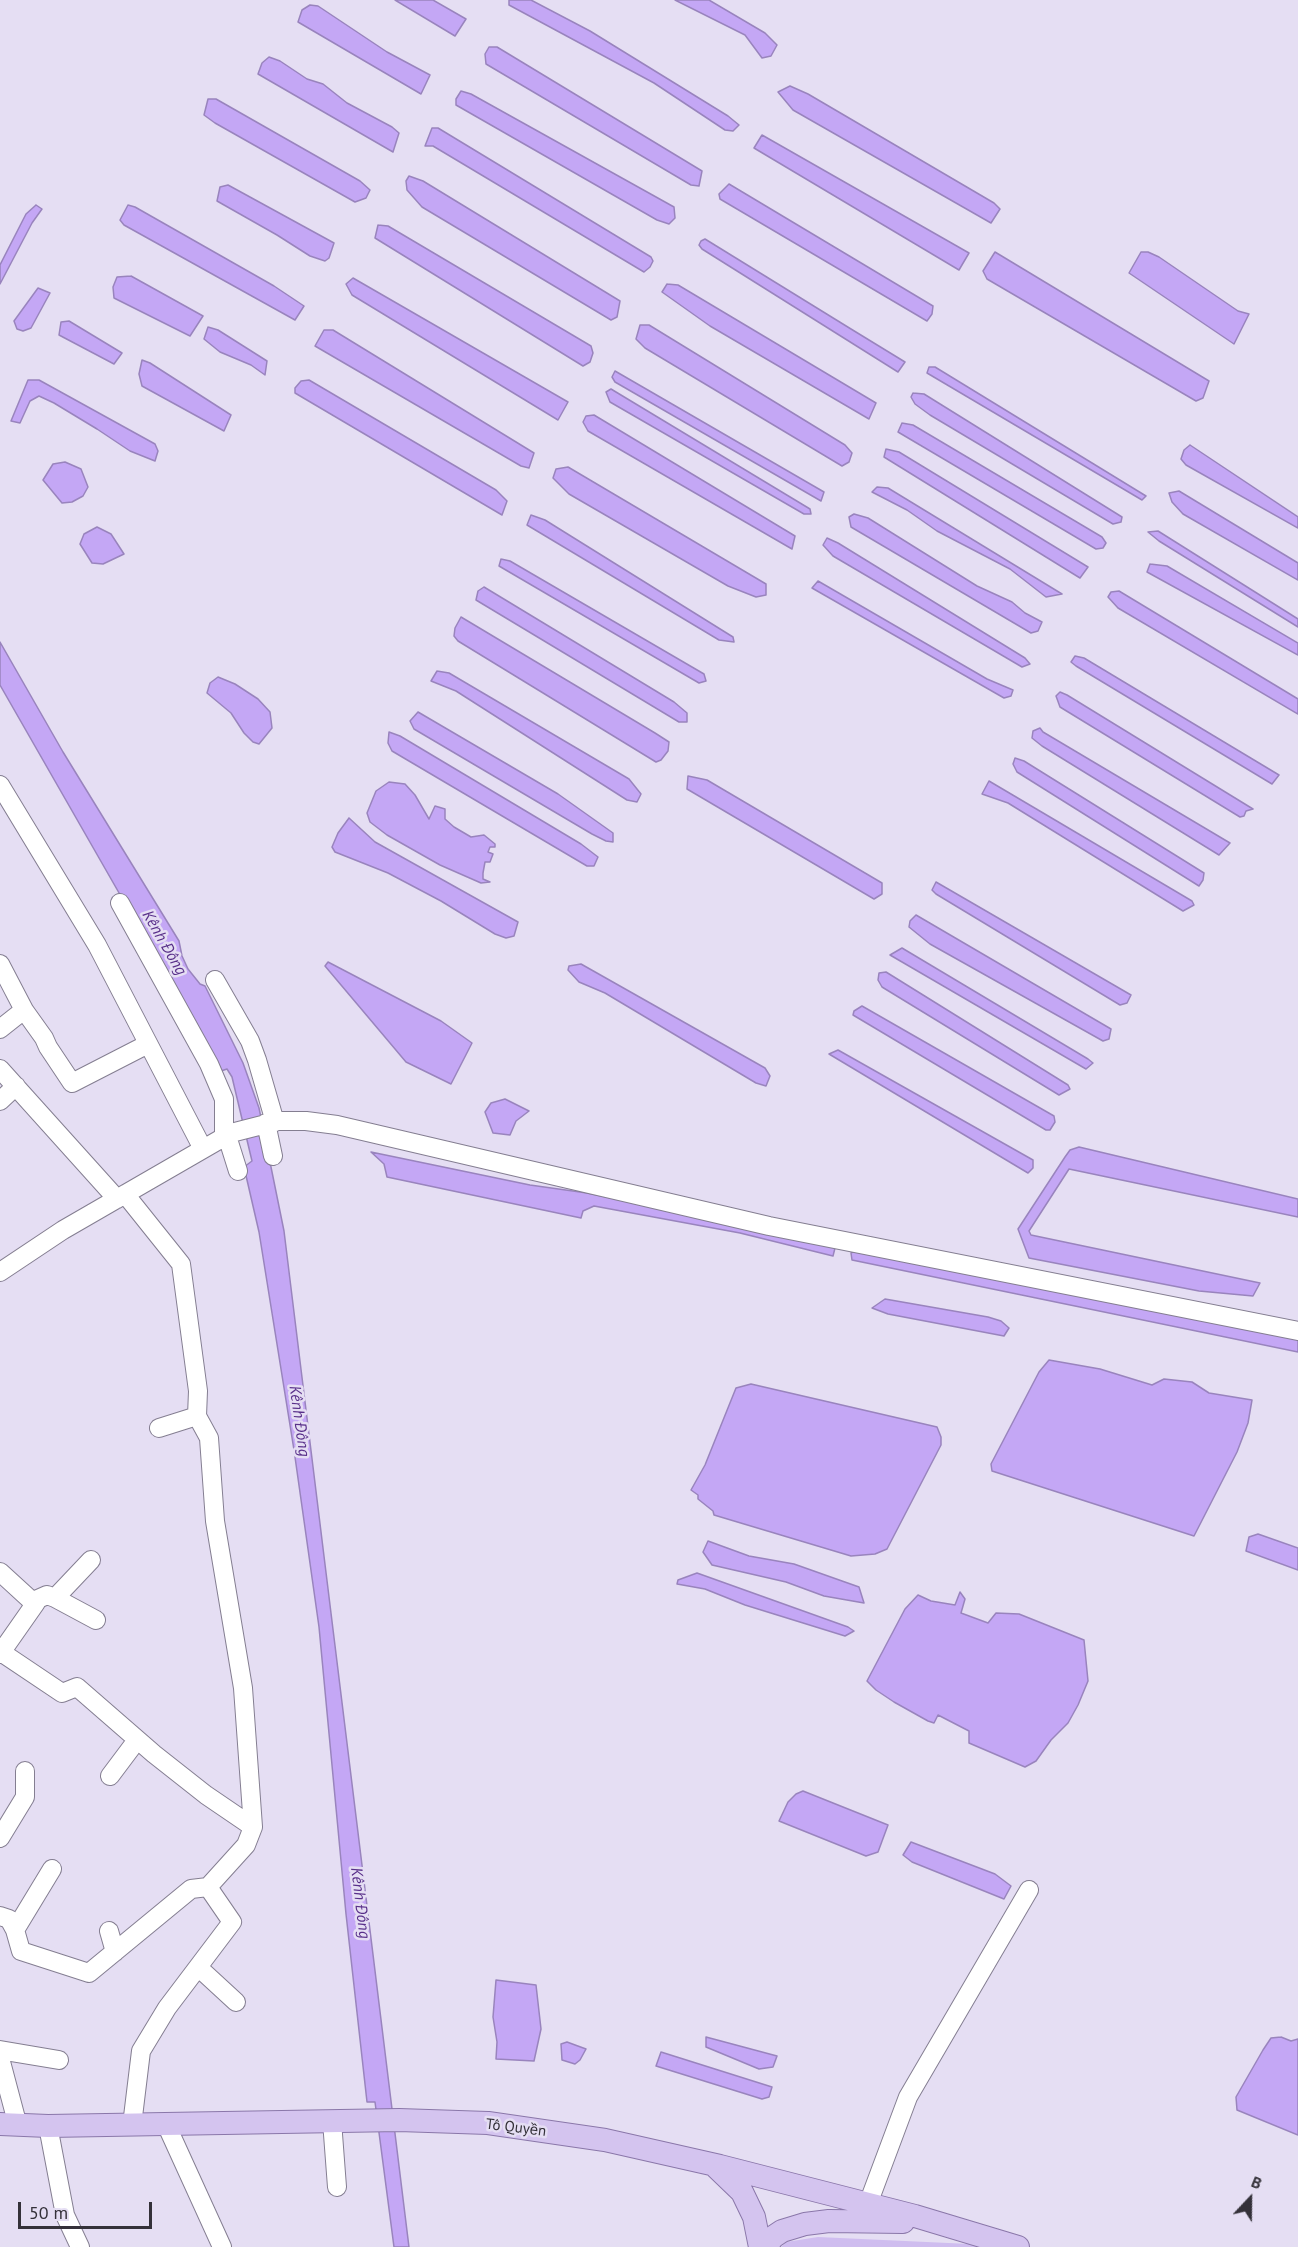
<!DOCTYPE html>
<meta charset="utf-8">
<style>
body{margin:0}
#map{position:relative;width:1298px;height:2247px;overflow:hidden;background:#e5def3;font-family:"PT Sans",sans-serif}
canvas{display:block}
.north{position:absolute;left:1220px;top:2169px;width:60px;height:60px;-webkit-text-stroke:4px #e5def3;paint-order:stroke;rotate:22deg;font-size:16px;font-weight:700;line-height:24px;text-align:center;color:#343139}
.north::after{content:'';display:block;margin:auto;width:21px;height:27px;background:#343139;clip-path:polygon(50% 0,100% 100%,50% 72%,0 100%)}
.scale{position:absolute;left:18px;top:2202px;width:134px;height:27px;box-sizing:border-box;border:3px solid #343139;border-top:0;padding-left:8px;font-size:18px;line-height:21px;white-space:nowrap;color:#343139;-webkit-text-stroke:4px #e5def3;paint-order:stroke}
</style>
<div id="map">
<canvas width="1298" height="2247"></canvas>
<div class="north">B</div>
<div class="scale">50 m</div>
</div>
<script>
const context = document.querySelector('canvas').getContext('2d');
context.lineJoin = 'round';
function paint(path, color) {
  context.fillStyle = color;
  context.fill(path, 'evenodd');
}
function toPath(rows) {
  const path = new Path2D();
  for (const r of rows) {
    path.moveTo(r[0], r[1]);
    for (let i = 2; i < r.length; i += 2) path.lineTo(r[i], r[i + 1]);
  }
  return path;
}
function strokePath(path, color, width, dash) {
  context.strokeStyle = color;
  context.lineWidth = width;
  context.lineCap = dash ? 'butt' : 'round';
  context.setLineDash(dash || []);
  context.stroke(path);
}
function drawText(font, color, halo, rows, align = 'center') {
  context.font = font + ' "PT Sans",sans-serif';
  context.lineWidth = 5;
  context.setLineDash([]);
  context.textBaseline = 'middle';
  context.strokeStyle = halo;
  context.fillStyle = color;
  for (const [text, x, y, turn = 0] of rows) {
    context.save();
    context.translate(x, y);
    context.rotate((+turn || 0) * Math.PI / 180);
    context.textAlign = isNaN(turn) ? turn : align;
    if (halo) context.strokeText(text, 0, 0);
    context.fillText(text, 0, 0);
    context.restore();
  }
}
paint(toPath([
 [818,2237,970,2244,980,2247,781,2247,786,2242]
]), '#cfbdef');
const water = toPath([
 [395,0,433,0,466,19,455,36,395,0],
 [509,0,531,0,590,31,728,116,739,125,733,131,725,130,654,83,509,5,509,0],
 [675,0,709,0,765,33,777,45,771,56,762,58,745,35,675,0],
 [310,5,318,6,387,52,430,75,421,94,298,22,302,10,310,5],
 [489,47,497,47,702,171,699,186,691,185,486,64,485,54,489,47],
 [269,57,280,61,307,79,323,84,347,103,392,127,399,133,393,152,258,74,262,63,269,57],
 [790,86,808,94,994,203,1000,209,991,223,793,110,778,92,790,86],
 [461,91,471,94,674,207,675,218,669,224,657,220,456,105,456,99,461,91],
 [208,99,216,99,360,181,370,190,366,198,355,202,215,123,204,115,208,99],
 [432,128,438,128,651,257,653,261,650,267,644,272,433,146,425,146,432,128],
 [762,135,969,253,959,270,754,148,762,135],
 [409,176,423,181,620,301,617,317,611,320,422,207,407,190,406,181,409,176],
 [729,184,933,306,932,314,927,321,720,199,719,194,729,184],
 [228,185,334,243,329,258,325,261,310,256,277,235,217,201,220,187,228,185],
 [36,205,42,209,32,223,0,284,0,265,26,214,36,205],
 [128,205,135,207,274,286,304,306,295,320,124,225,120,220,128,205],
 [378,225,388,226,591,346,593,353,590,362,583,366,375,238,378,225],
 [705,239,851,329,905,362,898,372,702,249,699,245,701,241,705,239],
 [995,252,1209,381,1203,398,1196,401,987,279,983,271,995,252],
 [1141,252,1148,252,1159,257,1238,311,1249,314,1234,344,1129,273,1141,252],
 [131,276,203,316,190,336,114,298,113,287,117,277,131,276],
 [353,278,568,402,558,420,352,295,346,284,353,278],
 [667,284,678,285,876,403,869,419,710,326,662,292,667,284],
 [38,288,50,293,31,328,23,331,17,329,14,321,38,288],
 [69,321,122,353,114,364,59,335,61,322,69,321],
 [640,325,649,325,845,445,852,453,849,462,842,466,645,348,636,339,640,325],
 [208,327,218,330,267,361,265,375,251,365,220,352,204,339,208,327],
 [324,330,333,330,534,453,529,468,521,466,315,346,324,330],
 [142,360,150,363,231,415,224,431,142,386,139,374,142,360],
 [929,367,935,367,1146,496,1142,500,927,373,929,367],
 [615,371,824,492,821,501,615,382,612,377,615,371],
 [28,380,39,380,155,444,158,451,155,461,130,451,97,429,54,403,39,396,30,401,20,423,11,421,28,380],
 [309,380,496,490,507,501,502,515,295,393,295,388,301,381,309,380],
 [611,389,810,509,811,514,804,514,610,402,606,392,611,389],
 [913,393,924,394,1122,517,1121,522,1113,524,930,415,915,404,911,397,913,393],
 [594,415,795,536,792,549,588,431,583,422,586,416,594,415],
 [902,423,913,425,1102,537,1106,543,1103,548,1096,549,898,432,902,423],
 [1190,445,1298,517,1298,528,1186,465,1181,459,1184,450,1190,445],
 [886,449,899,452,1088,567,1080,578,884,457,886,449],
 [65,462,81,469,88,487,83,496,72,502,62,503,43,480,53,464,65,462],
 [568,467,766,584,766,595,756,597,728,586,569,494,553,478,556,469,568,467],
 [877,487,888,488,1062,594,1046,597,1010,569,937,531,907,510,872,492,877,487],
 [1179,491,1298,563,1298,580,1183,514,1172,502,1169,493,1179,491],
 [854,514,868,518,977,586,1012,602,1025,613,1042,622,1038,631,1031,633,851,527,849,517,854,514],
 [531,515,545,520,733,637,734,642,719,640,527,525,531,515],
 [97,527,111,534,124,554,103,564,92,563,80,544,84,534,97,527],
 [1158,531,1298,619,1298,627,1159,541,1148,532,1158,531],
 [827,538,838,543,1025,658,1030,664,1022,667,833,556,823,545,827,538],
 [501,559,510,561,704,674,706,681,699,683,499,566,501,559],
 [1150,564,1167,566,1298,643,1298,655,1147,572,1150,564],
 [818,581,987,679,1013,690,1011,696,1004,698,812,588,818,581],
 [484,587,674,702,687,713,687,722,679,722,476,600,478,591,484,587],
 [1119,591,1298,699,1298,714,1118,608,1108,597,1111,592,1119,591],
 [461,617,655,733,669,742,668,751,661,760,656,762,458,641,454,636,455,628,461,617],
 [0,642,63,752,179,941,182,956,188,969,200,984,205,986,243,1063,259,1108,284,1231,409,2247,394,2247,375,2102,367,2102,346,1914,319,1627,294,1450,259,1232,244,1167,252,1161,232,1077,227,1069,221,1071,0,685,0,642],
 [1075,656,1084,658,1279,775,1272,784,1076,666,1071,662,1075,656],
 [437,671,449,673,629,779,641,794,637,802,627,800,456,691,431,681,437,671],
 [218,677,235,684,258,699,270,712,272,728,259,744,253,742,244,733,231,713,207,693,210,683,218,677],
 [1060,692,1067,695,1253,809,1246,811,1244,816,1240,817,1060,707,1056,696,1060,692],
 [418,712,558,794,613,833,613,842,606,841,592,834,414,729,410,721,418,712],
 [1040,728,1043,732,1230,843,1219,855,1042,746,1032,738,1033,731,1040,728],
 [389,732,400,736,581,844,598,857,594,866,587,866,392,751,388,743,389,732],
 [1015,758,1024,761,1204,873,1203,880,1199,886,1017,772,1013,764,1015,758],
 [688,776,707,780,882,883,882,894,874,899,687,789,688,776],
 [989,781,1192,901,1194,905,1183,911,1008,803,982,794,989,781],
 [389,782,405,784,415,795,429,819,435,806,445,809,445,819,454,827,471,837,484,835,495,844,495,847,490,847,488,852,493,854,490,862,485,862,483,873,483,879,490,882,481,883,440,865,387,835,370,822,367,813,376,791,389,782],
 [349,818,375,842,518,922,514,936,506,938,495,934,441,901,388,873,335,852,332,847,338,833,349,818],
 [936,882,1131,995,1127,1003,1120,1005,936,894,932,890,936,882],
 [916,915,1111,1029,1109,1039,1103,1041,930,944,909,927,910,921,916,915],
 [902,948,1088,1059,1093,1063,1086,1069,890,955,902,948],
 [328,962,441,1021,472,1043,451,1084,406,1062,325,966,328,962],
 [581,964,765,1068,770,1076,766,1086,756,1083,605,993,579,982,568,970,569,966,581,964],
 [886,972,1068,1085,1070,1089,1059,1095,882,987,878,980,879,973,886,972],
 [862,1006,1054,1116,1055,1122,1050,1130,1046,1130,853,1015,854,1011,862,1006],
 [838,1050,1033,1160,1033,1168,1028,1173,829,1054,838,1050],
 [505,1099,529,1111,516,1121,510,1135,493,1133,485,1112,491,1103,505,1099],
 [1079,1147,1298,1199,1298,1217,1069,1169,1029,1231,1031,1235,1260,1283,1253,1296,1199,1291,1029,1258,1018,1229,1065,1157,1070,1150,1079,1147],
 [371,1152,530,1185,587,1193,836,1244,833,1256,740,1233,594,1206,583,1211,581,1218,387,1177,384,1164,371,1152],
 [856,1250,1298,1338,1298,1352,852,1260,851,1253,856,1250],
 [885,1299,988,1317,1001,1321,1009,1328,1004,1336,888,1314,872,1308,885,1299],
 [1049,1360,1100,1369,1152,1385,1164,1379,1192,1382,1209,1393,1252,1400,1248,1423,1237,1452,1194,1536,992,1471,991,1464,1039,1372,1049,1360],
 [751,1384,937,1427,941,1437,941,1445,887,1549,875,1554,851,1556,714,1515,713,1511,698,1499,698,1495,691,1490,705,1465,736,1388,751,1384],
 [1258,1534,1298,1548,1298,1570,1246,1551,1249,1537,1258,1534],
 [708,1541,749,1556,794,1564,859,1587,864,1603,824,1596,786,1582,712,1565,703,1552,708,1541],
 [697,1573,848,1627,854,1631,845,1636,745,1605,705,1589,677,1584,678,1580,697,1573],
 [960,1592,965,1599,961,1613,988,1623,996,1613,1019,1614,1084,1640,1088,1681,1078,1705,1068,1723,1051,1740,1036,1761,1025,1767,969,1743,969,1731,938,1715,934,1723,928,1721,894,1702,876,1690,867,1681,905,1609,918,1595,931,1601,955,1605,960,1592],
 [803,1791,888,1825,878,1852,866,1856,779,1821,788,1802,796,1794,803,1791],
 [911,1842,995,1874,1011,1886,1004,1899,912,1862,903,1855,911,1842],
 [496,1980,536,1985,541,2029,534,2061,496,2059,497,2042,493,2017,496,1980],
 [706,2037,777,2056,773,2067,759,2069,706,2047,706,2037],
 [1281,2037,1291,2041,1298,2039,1298,2135,1237,2110,1236,2097,1263,2050,1271,2038,1281,2037],
 [567,2042,586,2049,580,2060,575,2064,562,2060,561,2044,567,2042],
 [661,2052,772,2087,769,2097,762,2099,656,2066,661,2052]
]);
paint(water, '#c4a7f5');
strokePath(water, '#9984bd', 1.5);
const minor = toPath([
 [0,785,97,945,203,1149],
 [120,903,209,1064,224,1099,224,1137],
 [0,964,24,1010],
 [215,980,250,1041,257,1060,275,1122],
 [0,1029,24,1010,44,1038,48,1047,72,1083,148,1044],
 [0,1069,117,1199],
 [0,1101,16,1086],
 [266,1123,273,1156],
 [227,1136,238,1171],
 [0,1272,63,1230,231,1133,278,1121,306,1121,337,1125,769,1226,1298,1331],
 [159,1428,197,1416],
 [0,1572,35,1604,0,1654],
 [55,1598,96,1620],
 [35,1604,38,1599,47,1595,55,1598,91,1560],
 [1,1652,62,1693,77,1687,154,1754,206,1795,253,1827],
 [110,1776,137,1740],
 [0,1838,25,1797,25,1771],
 [0,1916,9,1919,15,1930,21,1951,89,1973,191,1889,208,1887,246,1845,253,1827,243,1688,215,1521,209,1438,197,1416,198,1391,181,1264,125,1194],
 [15,1930,52,1869],
 [109,1931,115,1952],
 [198,1967,236,2002],
 [0,2050,59,2060],
 [0,2058,18,2126],
 [332,2121,337,2187],
 [166,2124,222,2247],
 [132,2125,141,2051,167,2008,232,1922,208,1887],
 [48,2126,65,2215,80,2247],
 [868,2204,908,2097,1029,1890]
]);
const major = toPath([
 [0,2124,48,2126,399,2120,488,2123,605,2140,720,2166,915,2216,1018,2247],
 [715,2166,742,2192,754,2217,760,2247],
 [766,2247,773,2237,782,2231,805,2224,829,2221,903,2222]
]);
strokePath(minor, '#847e91', 20);
strokePath(major, '#8a77a9', 24);
strokePath(minor, '#fff', 18);
strokePath(major, '#d4c4ef', 22);
drawText('15px', '#343139', '#e5def3', [
 ["Tô Quyền",516,2128,7]
]);
drawText('italic 16px', '#59308a', '#e5def3', [
 ["Kênh Đông",164,943,60],
 ["Kênh Đông",299,1421,82],
 ["Kênh Đông",360,1903,83]
]);
</script>
